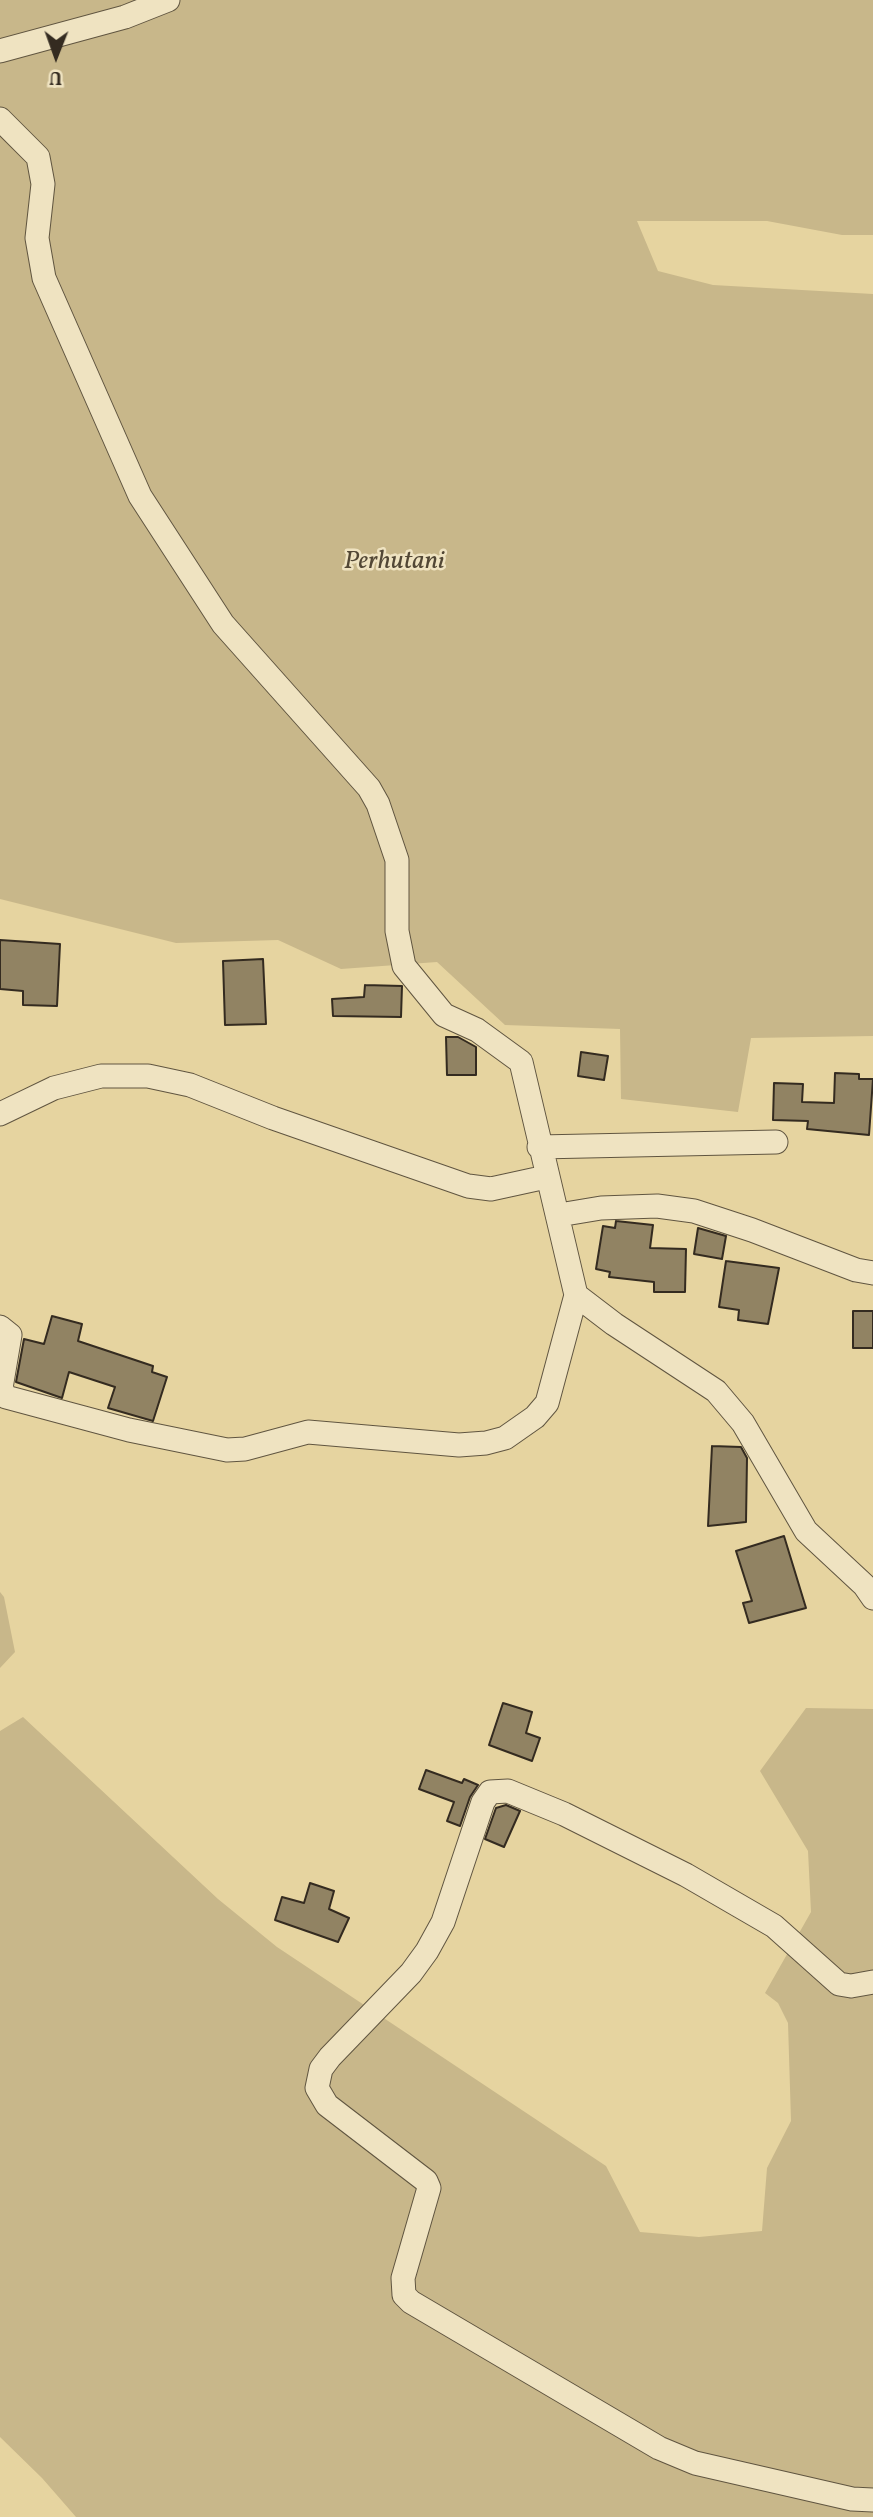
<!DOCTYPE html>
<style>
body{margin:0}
#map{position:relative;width:873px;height:2517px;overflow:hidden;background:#e6d4a0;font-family:Vollkorn,serif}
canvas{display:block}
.north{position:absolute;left:21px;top:21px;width:70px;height:70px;-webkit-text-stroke:5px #efe3c1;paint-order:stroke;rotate:181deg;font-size:19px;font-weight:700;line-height:28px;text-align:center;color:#342b20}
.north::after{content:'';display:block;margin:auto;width:24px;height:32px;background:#342b20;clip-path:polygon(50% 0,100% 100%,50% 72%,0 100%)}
</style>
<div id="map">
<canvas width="873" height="2517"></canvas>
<div class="north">U</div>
</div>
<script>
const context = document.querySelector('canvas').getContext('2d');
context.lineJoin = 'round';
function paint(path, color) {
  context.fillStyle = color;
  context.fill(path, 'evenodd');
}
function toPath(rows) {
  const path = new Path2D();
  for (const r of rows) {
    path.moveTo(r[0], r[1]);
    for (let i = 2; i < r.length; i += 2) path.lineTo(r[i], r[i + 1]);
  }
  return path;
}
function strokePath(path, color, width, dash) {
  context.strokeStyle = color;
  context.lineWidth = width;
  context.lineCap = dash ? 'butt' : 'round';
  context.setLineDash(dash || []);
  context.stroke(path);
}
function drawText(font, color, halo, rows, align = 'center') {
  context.font = font + ' Vollkorn,serif';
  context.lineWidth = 5;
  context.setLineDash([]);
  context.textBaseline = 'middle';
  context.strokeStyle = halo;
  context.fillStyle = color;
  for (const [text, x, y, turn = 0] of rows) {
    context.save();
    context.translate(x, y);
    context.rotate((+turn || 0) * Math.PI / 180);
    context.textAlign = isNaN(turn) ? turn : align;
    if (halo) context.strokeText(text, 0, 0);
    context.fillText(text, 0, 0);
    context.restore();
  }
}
paint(toPath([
 [0,0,873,0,873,235,842,235,767,221,637,221,658,271,713,285,873,294,873,1036,751,1038,738,1112,621,1099,620,1029,505,1025,437,962,341,969,278,940,176,943,0,899],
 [0,1592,4,1597,15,1652,0,1668],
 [806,1708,873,1709,873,2517,76,2517,42,2478,0,2437,0,1731,23,1717,218,1899,277,1947,606,2166,640,2232,699,2237,762,2231,767,2168,791,2121,788,2023,778,2003,765,1993,811,1912,808,1851,760,1771]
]), '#c8b78a');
const building = toPath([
 [0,940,60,944,57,1006,23,1005,23,991,0,989,0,940],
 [263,959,266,1024,225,1025,223,961,263,959],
 [365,985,402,986,401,1017,333,1016,332,999,364,997,365,985],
 [446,1037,458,1037,476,1047,476,1075,447,1075,446,1037],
 [581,1052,608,1056,604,1080,578,1076,581,1052],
 [835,1073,859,1074,859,1079,873,1079,869,1135,807,1129,808,1121,773,1120,774,1083,803,1084,802,1102,834,1103,835,1073],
 [616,1221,653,1225,650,1248,686,1249,685,1292,654,1292,654,1282,609,1277,610,1272,596,1269,603,1226,615,1228,616,1221],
 [698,1228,726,1236,722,1259,694,1254,698,1228],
 [726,1261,779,1268,768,1324,738,1320,739,1310,719,1307,726,1261],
 [853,1311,873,1311,873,1348,853,1348,853,1311],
 [52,1316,82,1324,78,1341,153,1366,152,1372,167,1377,153,1421,108,1408,115,1387,69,1372,62,1398,16,1382,24,1339,44,1344,52,1316],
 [712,1446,741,1447,747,1458,746,1522,708,1526,712,1446],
 [784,1536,806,1608,749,1623,743,1603,752,1601,736,1551,784,1536],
 [503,1703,532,1712,526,1733,540,1738,532,1761,489,1745,503,1703],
 [426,1770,462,1783,464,1779,478,1785,470,1797,460,1826,447,1821,454,1802,419,1789,426,1770],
 [506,1805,520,1811,504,1847,485,1839,496,1808,506,1805],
 [310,1883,334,1891,329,1909,349,1918,338,1942,275,1920,282,1897,304,1903,310,1883]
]);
paint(building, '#918363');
strokePath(building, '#342b20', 2);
const minor = toPath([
 [0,51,125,17,168,0],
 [0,119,38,157,43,184,37,238,44,278,140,496,223,624,369,788,378,804,397,860,397,931,404,966,444,1015,477,1030,521,1062,576,1295,614,1324,716,1391,743,1423,806,1531,864,1585,873,1598],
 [0,1114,54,1088,101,1076,148,1076,190,1085,273,1118,468,1186,491,1189,546,1177],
 [539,1147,776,1142],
 [559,1215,601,1208,657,1206,694,1211,752,1230,856,1270,873,1273],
 [0,1327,10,1335,1,1388,6,1397,129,1430,227,1450,245,1449,308,1432,459,1445,486,1443,505,1438,535,1417,547,1403,576,1295],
 [873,1982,851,1986,839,1984,774,1926,686,1875,564,1814,508,1791,490,1792,483,1802,443,1922,427,1951,411,1973,330,2057,321,2069,317,2088,327,2105,426,2181,429,2188,403,2278,404,2295,411,2302,659,2448,695,2463,852,2499,873,2500]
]);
strokePath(minor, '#605540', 25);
strokePath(minor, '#efe3c1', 23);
drawText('italic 26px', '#524735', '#efe3c1', [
 ["Perhutani",394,563]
]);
</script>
